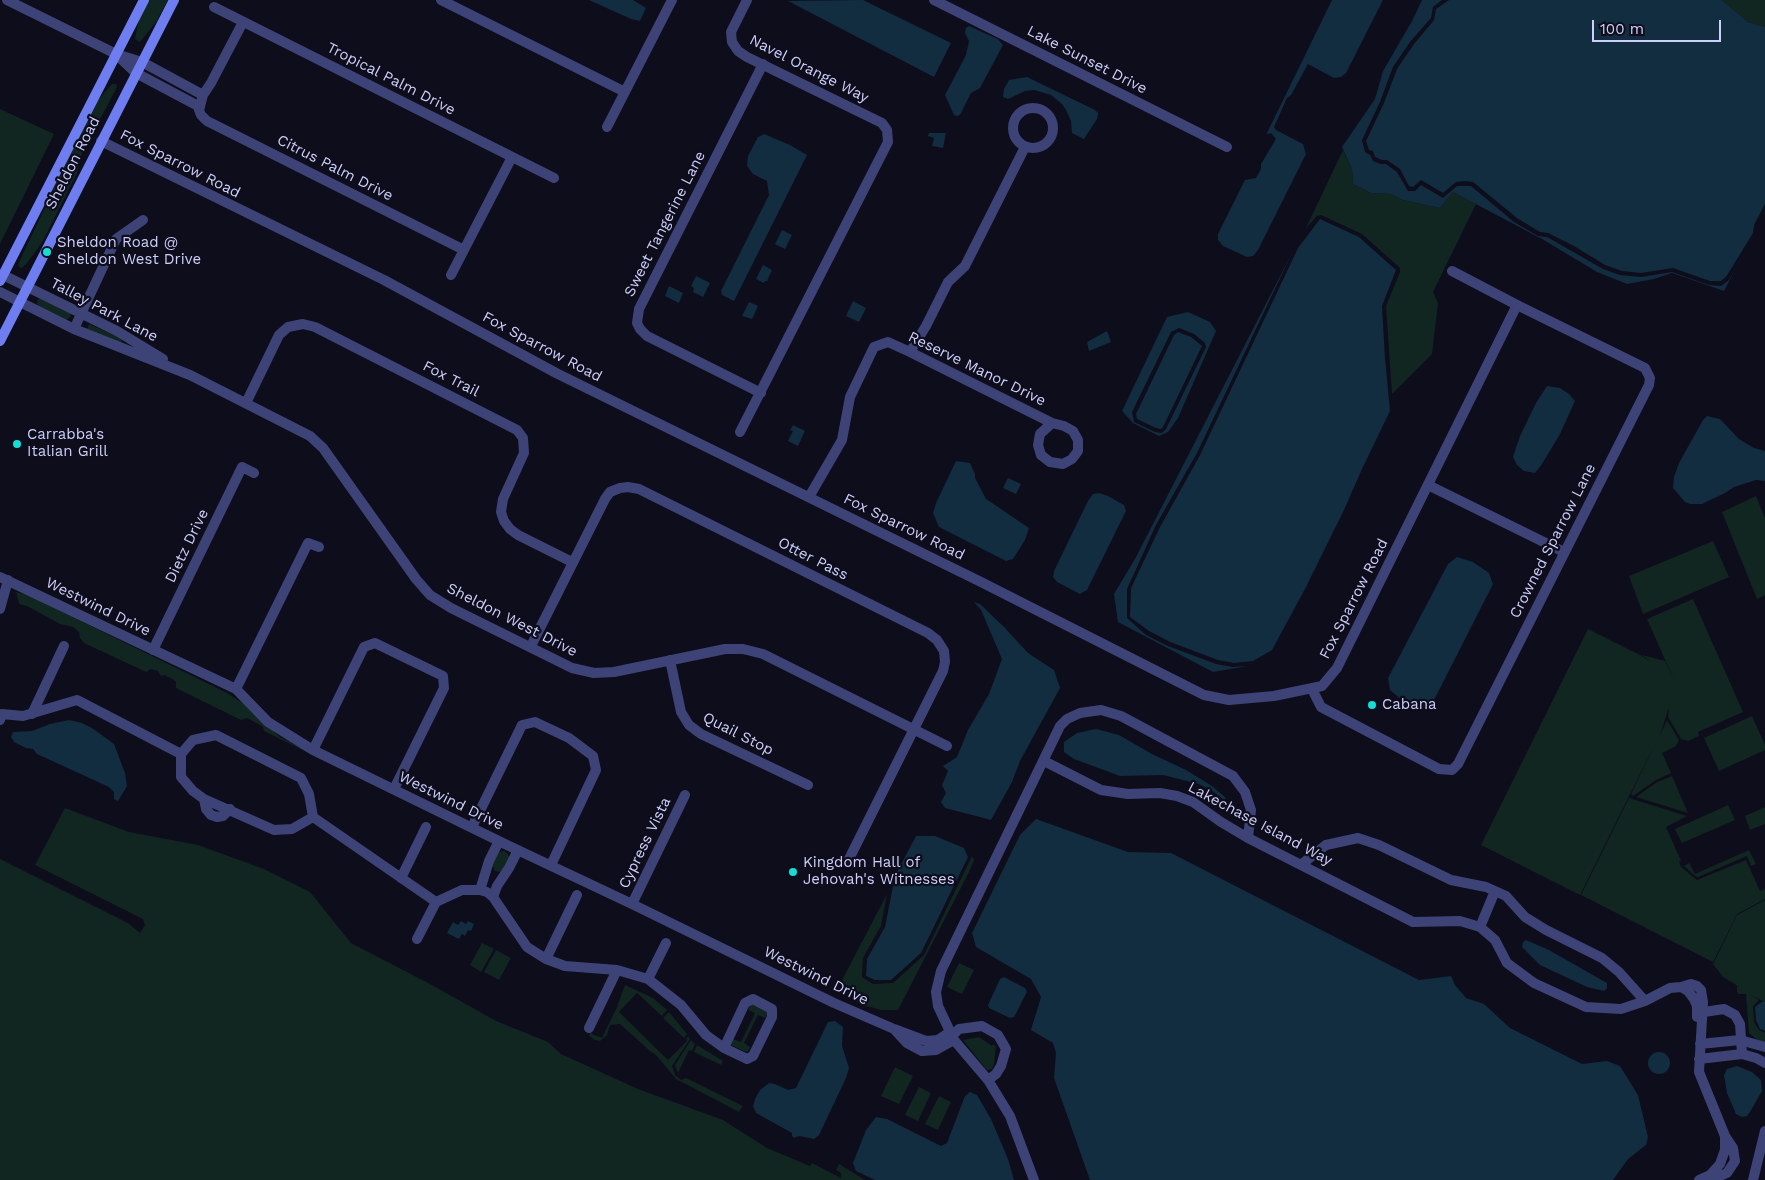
<!DOCTYPE html>
<style>
body{margin:0}
#map{position:relative;width:1765px;height:1180px;overflow:hidden;background:#0e0d1c;font-family:"Work Sans",sans-serif}
canvas{display:block}
.scale{position:absolute;left:1592px;top:20px;width:129px;height:22px;box-sizing:border-box;border:2px solid #cdcffa;border-top:0;padding-left:6px;font-size:15px;line-height:18px;white-space:nowrap;color:#cdcffa;-webkit-text-stroke:4px #0e0d1c;paint-order:stroke}
</style>
<div id="map">
<canvas width="1765" height="1180"></canvas>
<div class="scale">100 m</div>
</div>
<script>
const context = document.querySelector('canvas').getContext('2d');
context.lineJoin = 'round';
function paint(path, color) {
  context.fillStyle = color;
  context.fill(path, 'evenodd');
}
function toPath(rows) {
  const path = new Path2D();
  for (const r of rows) {
    if (r.length === 3) {
      path.moveTo(r[0] + r[2], r[1]);
      path.arc(r[0], r[1], r[2], 0, 2 * Math.PI);
      continue;
    }
    path.moveTo(r[0], r[1]);
    for (let i = 2; i < r.length; i += 2) path.lineTo(r[i], r[i + 1]);
  }
  return path;
}
function strokePath(path, color, width, dash) {
  context.strokeStyle = color;
  context.lineWidth = width;
  context.lineCap = dash ? 'butt' : 'round';
  context.setLineDash(dash || []);
  context.stroke(path);
}
function drawText(font, color, halo, rows, align = 'center') {
  context.font = font + ' "Work Sans",sans-serif';
  context.lineWidth = 4.5;
  context.setLineDash([]);
  context.textBaseline = 'middle';
  context.strokeStyle = halo;
  context.fillStyle = color;
  for (const [text, x, y, turn = 0] of rows) {
    context.save();
    context.translate(x, y);
    context.rotate((+turn || 0) * Math.PI / 180);
    context.textAlign = isNaN(turn) ? turn : align;
    if (halo) context.strokeText(text, 0, 0);
    context.fillText(text, 0, 0);
    context.restore();
  }
}
paint(toPath([
 [149,0,168,0,156,22,140,42,135,39,136,33,139,20],
 [1722,0,1765,0,1765,27,1748,22],
 [112,84,116,84,117,86,115,91,82,153,77,173,43,241,27,263,22,268,19,267,18,266,20,260,51,195,55,178,97,101],
 [0,109,54,134,0,244],
 [1343,150,1352,169,1353,184,1371,193,1391,194,1403,200,1440,208,1453,192,1476,204,1433,292,1438,303,1432,354,1392,394,1386,306,1400,272,1400,268,1362,234,1321,215,1317,216,1306,228],
 [38,299,41,299,70,313,71,316,68,319,64,320,45,311,37,304],
 [89,324,121,338,122,342,121,344,87,329],
 [1756,496,1765,518,1765,595,1757,599,1722,512],
 [1713,541,1729,577,1643,614,1629,576],
 [16,592,28,595,227,693,244,704,280,737,488,841,264,731,263,727,260,725,247,718,241,720,176,688,176,682,174,680,164,675,161,676,158,671,151,669,146,672,84,643,80,638,79,632,73,627,60,624,27,606,19,604],
 [1693,599,1743,712,1698,732,1699,736,1688,741,1681,739,1668,717,1669,707,1660,735,1667,720,1679,740,1676,746,1662,753,1671,773,1656,780,1633,796,1631,794,1657,740,1580,895,1481,845,1588,629,1642,656,1651,662,1642,655,1665,661,1674,680,1647,619],
 [1752,716,1765,745,1765,750,1719,771,1704,738],
 [1672,776,1688,813,1636,797,1657,782],
 [1629,798,1687,816,1666,827,1681,861,1679,862,1681,867,1697,880,1746,860,1760,891,1765,889,1765,899,1737,914,1713,962,1581,895],
 [1728,805,1735,820,1682,843,1675,829],
 [1765,807,1765,824,1750,830,1745,816],
 [65,808,129,832,198,845,264,869,310,892,351,943,432,985,496,1021,548,1042,561,1054,638,1089,723,1120,767,1148,810,1166,812,1163,841,1178,841,1173,836,1170,839,1164,865,1180,0,1180,0,859,128,923,140,933,145,925,143,919,35,865],
 [1749,850,1756,864,1751,866,1747,856,1698,877,1695,876,1684,866,1689,863,1695,874],
 [504,851,507,853,510,858,501,872,495,871,493,866,493,860,499,852],
 [972,856,974,860,969,872,898,1010,881,1010,859,1004,848,995,840,984,887,894,881,926,863,958,862,977,873,984,893,983,924,955],
 [1765,900,1765,1002,1749,994,1759,1000,1753,1006,1754,1022,1759,1030,1765,1033,1765,1043,1756,1039,1749,1033,1746,994,1739,994,1737,992,1737,986,1738,986,1723,977,1713,964,1737,915],
 [482,943,494,949,481,972,470,965],
 [496,950,511,958,499,980,484,972],
 [959,963,974,970,962,994,947,987],
 [625,985,653,998,667,1010,662,1016,637,993,619,1012,668,1060,687,1041,686,1039,688,1036,690,1039,672,1066,675,1075,681,1080,686,1078,743,1106,739,1112,676,1079,655,1054,651,1052,620,1024,610,1025,607,1035,600,1041,595,1040,589,1036,591,1031,592,1034,602,1038,617,1007],
 [752,1003,769,1011,765,1018,758,1015,744,1043,750,1047,748,1051,746,1052,731,1045,733,1039,741,1042,755,1013,748,1010],
 [669,1012,687,1034,684,1038,663,1018],
 [979,1037,992,1046,993,1044,996,1046,994,1064,992,1069,988,1070,986,1069,963,1040],
 [691,1040,695,1044,692,1051,689,1050,678,1073,675,1065],
 [697,1045,723,1061,721,1065,694,1052],
 [895,1067,913,1076,899,1104,881,1096],
 [919,1087,931,1093,918,1121,905,1115],
 [939,1096,951,1102,938,1130,925,1124]
]), '#112521');
paint(toPath([
 [589,0,633,0,646,8,640,21,631,19],
 [863,0,951,43,934,77,788,1],
 [1332,0,1383,0,1346,73,1341,77,1334,78,1308,64,1291,95,1287,98,1274,127,1276,130,1303,144,1306,154,1258,250,1253,256,1247,257,1223,246,1218,240,1218,234,1245,180,1256,178,1261,169,1261,164,1276,139,1271,133,1268,134,1267,133],
 [1422,0,1442,0,1433,7,1431,18,1410,42,1393,67,1380,102,1362,140,1365,152,1370,155,1373,161,1381,164,1386,164,1397,172,1408,191,1415,191,1421,185,1443,198,1457,186,1471,186,1514,222,1538,236,1547,237,1603,269,1620,275,1641,277,1672,272,1709,285,1721,286,1729,280,1737,266,1724,291,1672,273,1654,279,1627,284,1597,272,1542,239,1453,192,1440,208,1403,200,1391,194,1371,193,1353,184,1352,169,1342,147,1375,99,1383,71,1412,21],
 [1449,0,1722,0,1748,22,1765,27,1765,204,1754,225,1753,233,1726,277,1721,281,1710,281,1673,268,1641,273,1622,271,1605,265,1574,246,1548,233,1540,232,1517,218,1473,182,1466,181,1456,182,1443,193,1421,180,1413,187,1409,186,1400,169,1387,160,1382,160,1375,157,1373,151,1369,150,1366,141,1384,103,1397,69,1414,44,1434,20,1436,9],
 [969,26,998,39,1003,45,980,88,971,93,960,115,957,116,954,115,945,95,966,55,969,41,965,33,966,28],
 [1027,77,1095,110,1098,113,1097,119,1084,139,1072,133,1071,121,1066,110,1062,104,1051,95,1034,90,1025,91,1008,99,1003,97,1004,89,1009,80],
 [929,133,946,133,943,148,932,146,934,138,928,136],
 [764,134,790,145,807,155,734,301,722,295,721,291,769,195,767,181,753,174,747,166,748,156,758,137],
 [1320,219,1359,237,1396,270,1382,306,1385,358,1390,411,1362,469,1344,510,1305,589,1272,650,1253,661,1234,663,1218,660,1170,642,1149,631,1130,617,1131,588,1160,527,1200,455,1298,248],
 [782,230,792,235,785,249,775,244],
 [1293,251,1197,453,1156,525,1127,589,1127,618,1146,635,1168,646,1216,664,1233,667,1248,666,1213,672,1118,622,1114,594,1135,559],
 [763,265,772,270,767,281,765,281,764,283,756,279],
 [696,276,710,283,703,297,693,292,694,288,691,286],
 [669,286,683,293,679,303,665,296],
 [853,301,866,308,859,322,846,316],
 [749,302,758,306,752,319,742,316],
 [1188,312,1210,322,1216,331,1178,418,1168,432,1159,436,1133,423,1122,411,1167,317],
 [1179,328,1194,334,1205,343,1206,347,1166,429,1162,433,1155,432,1134,422,1132,412,1171,332],
 [1107,331,1111,342,1089,351,1087,342],
 [1178,332,1191,337,1202,346,1163,427,1161,429,1156,428,1137,419,1136,414,1174,335],
 [1547,386,1560,388,1569,394,1575,401,1560,434,1542,464,1535,473,1524,471,1517,465,1513,457,1520,436,1536,403],
 [1707,416,1720,419,1739,439,1754,448,1765,451,1765,481,1756,480,1734,487,1725,493,1702,504,1690,504,1685,502,1673,488,1674,477,1679,463,1703,420],
 [793,425,805,431,798,446,788,441,793,431,790,430],
 [956,461,970,463,975,474,975,478,986,499,1029,528,1025,540,1013,559,1006,561,939,527,933,513,936,503],
 [1008,478,1021,484,1016,494,1003,488],
 [1099,493,1108,496,1124,505,1126,511,1087,590,1080,594,1057,582,1053,577,1054,571,1088,501,1093,494],
 [1457,557,1473,562,1489,573,1493,584,1432,704,1419,707,1401,699,1390,690,1388,678,1448,564],
 [974,602,980,604,1004,627,1028,653,1054,670,1060,688,1020,761,1012,782,991,820,945,808,941,802,946,793,942,785,948,771,943,766,957,757,968,730,989,694,1002,659,981,610],
 [69,720,82,723,92,728,114,744,125,773,127,786,118,801,114,799,114,792,109,787,37,754,33,749,26,748,14,742,11,737,13,732,32,731,50,724],
 [1096,729,1119,735,1152,754,1186,770,1212,786,1226,798,1224,800,1211,790,1199,784,1163,775,1120,776,1074,759,1064,752,1064,742,1077,733],
 [1036,819,1128,852,1171,853,1419,980,1451,976,1455,985,1466,998,1484,1004,1510,1028,1582,1064,1607,1061,1620,1066,1638,1095,1648,1137,1646,1145,1628,1159,1613,1180,1090,1180,1054,1078,1056,1053,1053,1043,1031,1030,1041,997,1031,979,976,947,972,933,1020,835],
 [916,836,935,836,964,848,968,857,921,953,891,980,875,980,866,976,867,959,885,927,895,876],
 [461,921,466,924,468,921,474,924,471,931,468,930,465,936,462,934,459,939,447,933,453,922,458,925],
 [1526,940,1549,950,1607,983,1607,988,1604,991,1587,987,1540,965,1522,947,1523,942],
 [1004,977,1025,988,1027,992,1014,1017,1010,1018,989,1008,988,1005,1000,979],
 [1763,1001,1765,1002,1765,1031,1760,1029,1756,1020,1755,1007],
 [835,1021,843,1027,842,1046,849,1068,846,1078,819,1135,814,1139,799,1136,794,1138,792,1136,792,1133,756,1113,753,1106,755,1099,760,1090,769,1083,775,1084,788,1090,796,1088,828,1022],
 [1659,1063,11],
 [1737,1066,1752,1072,1761,1080,1762,1091,1750,1112,1747,1116,1742,1117,1736,1114,1727,1093,1724,1075,1727,1069],
 [970,1092,977,1095,991,1119,1008,1159,1014,1180,875,1180,856,1171,853,1163,866,1130,876,1117,887,1119,941,1146,947,1143,965,1096]
]), '#122c40');
strokePath(toPath([
 [7,0,116,54,142,62,203,95],
 [441,0,625,92],
 [934,0,1227,147],
 [214,7,554,178],
 [243,22,211,83,203,95,199,110,201,115,207,121,464,250],
 [117,55,136,73,200,107],
 [1033,128,20],
 [607,127,672,0],
 [101,141,384,280,558,374,981,582,1204,695,1229,700,1274,696,1322,686,1337,668,1517,305],
 [3,275,117,331,163,359],
 [451,275,512,157],
 [0,292,74,329,190,375,310,436,323,448,416,579,430,595,451,608,572,668,594,673,614,672,725,649,743,649,763,654,947,746],
 [74,329,116,239,143,220],
 [910,352,926,326,948,282,965,266,1025,147],
 [761,393,647,336,640,329,637,323,639,309,763,64],
 [246,403,279,335,288,327,303,324,315,327,517,430,523,438,524,453,503,499,501,512,504,521,510,529,518,535,572,562],
 [740,432,888,142,887,130,882,123,747,57,738,51,732,42,731,32,747,0],
 [1428,485,1564,552],
 [809,497,842,440,850,397,874,347,888,342,910,352,1052,423,1064,426,1073,431,1078,440,1078,451,1072,459,1063,464,1050,462,1041,455,1038,445,1040,434,1052,423],
 [0,577,236,689,268,722,313,750,507,845,632,904,834,1003,894,1029,926,1041,938,1040,950,1032],
 [0,609,8,580],
 [531,646,605,499,610,492,620,488,628,487,639,489,928,633,937,640,944,651,945,662,943,671,849,859],
 [153,650,242,467,254,473],
 [670,660,681,712,689,725,701,734,808,785],
 [236,689,308,543,319,547],
 [1312,689,1321,707,1439,769,1452,770,1458,764,1649,385,1650,378,1645,368,1517,305,1452,271],
 [32,714,64,646],
 [0,720,2,714,23,716,77,700,181,754],
 [313,750,364,647,375,643,443,676,444,688,394,789],
 [1044,761,1101,790,1128,794,1160,793,1177,796,1193,802,1221,822,1248,838,1413,922,1460,921,1480,927,1495,940,1507,963,1534,983,1586,1007,1621,1009,1645,1001,1670,988,1681,987,1691,984,1697,986,1701,990,1703,1002,1699,1072,1725,1136,1733,1148,1735,1161,1727,1173,1710,1180],
 [204,799,206,809,211,815,217,817,223,816,230,809],
 [313,817,292,829,274,830,204,799,193,791,181,777,181,754,193,740,216,735,301,778,309,794,313,817,436,902,462,890,480,890,487,892,493,897,527,947,546,959,565,966,617,970,648,979,681,1005,706,1035,724,1048,747,1059,753,1056,772,1017,772,1009,753,999,745,1003,724,1048],
 [472,827,522,725,535,722,569,738,593,756,596,770,551,865],
 [1302,864,1326,845,1358,838,1379,845,1451,880,1486,887,1506,896,1525,917,1546,930,1602,958,1619,972,1645,1001],
 [401,878,426,827],
 [480,890,489,861,499,841],
 [493,897,497,886,509,868,518,850],
 [632,904,685,795],
 [1480,927,1495,891],
 [417,939,436,902],
 [546,959,577,895],
 [648,979,666,943],
 [1681,987,1688,991,1694,999,1697,1006,1697,1017],
 [1704,1012,1724,1009,1735,1015,1740,1024,1742,1054],
 [589,1028,617,970],
 [895,1030,907,1043,922,1051,936,1050,954,1040],
 [952,1036,959,1029,982,1026,998,1035,1006,1049,1001,1066,996,1074,988,1080],
 [1700,1044,1740,1040,1765,1047],
 [1699,1059,1742,1054,1756,1058,1765,1063],
 [1034,1180,1010,1116,988,1080,954,1040,938,1006,936,992,941,971,1060,726,1067,719,1080,713,1101,710,1121,716,1233,776,1245,792,1251,810,1248,838],
 [1699,1180,1710,1175,1720,1164,1725,1150,1725,1137]
]), '#3d4376', 10);
strokePath(toPath([
 [1753,1180,1765,1131]
]), '#3d4376', 10);
strokePath(toPath([
 [0,281,144,0],
 [0,341,174,0]
]), '#6e7ef0', 10);
for (const [x, y, r, color] of [
 [47,252,5,"#16ddd3"],
 [17,444,5,"#16ddd3"],
 [1372,705,5,"#16ddd3"],
 [793,872,5,"#16ddd3"]
]) {
  const dot = new Path2D();
  dot.arc(x, y, r, 0, 2 * Math.PI);
  context.fillStyle = color;
  context.fill(dot);
  strokePath(dot, '#0e0d1c', 2);
}
drawText('15px', '#cdcffa', '#0e0d1c', [
 ["Lake Sunset Drive",1087,60,27],
 ["Navel Orange Way",809,69,27],
 ["Tropical Palm Drive",391,79,27],
 ["Sheldon Road",73,163,-63],
 ["Fox Sparrow Road",180,164,27],
 ["Citrus Palm Drive",335,168,27],
 ["Sweet Tangerine Lane",665,224,-63],
 ["Talley Park Lane",104,310,28],
 ["Fox Sparrow Road",542,347,28],
 ["Reserve Manor Drive",977,369,26],
 ["Fox Trail",451,379,27],
 ["Fox Sparrow Road",904,527,26],
 ["Crowned Sparrow Lane",1553,541,-63],
 ["Dietz Drive",187,546,-64],
 ["Otter Pass",813,559,27],
 ["Fox Sparrow Road",1354,599,-63],
 ["Westwind Drive",98,607,26],
 ["Sheldon West Drive",512,620,27],
 ["Quail Stop",738,734,27],
 ["Westwind Drive",451,801,26],
 ["Lakechase Island Way",1260,824,28],
 ["Cypress Vista",645,843,-64],
 ["Westwind Drive",816,976,26]
]);
drawText('15px', '#cdcffa', '#0e0d1c', [
 ["Sheldon Road @",57,243],
 ["Sheldon West Drive",57,260],
 ["Carrabba's",27,435],
 ["Italian Grill",27,452],
 ["Cabana",1382,705],
 ["Kingdom Hall of",803,863],
 ["Jehovah's Witnesses",803,880]
], 'left');
</script>
